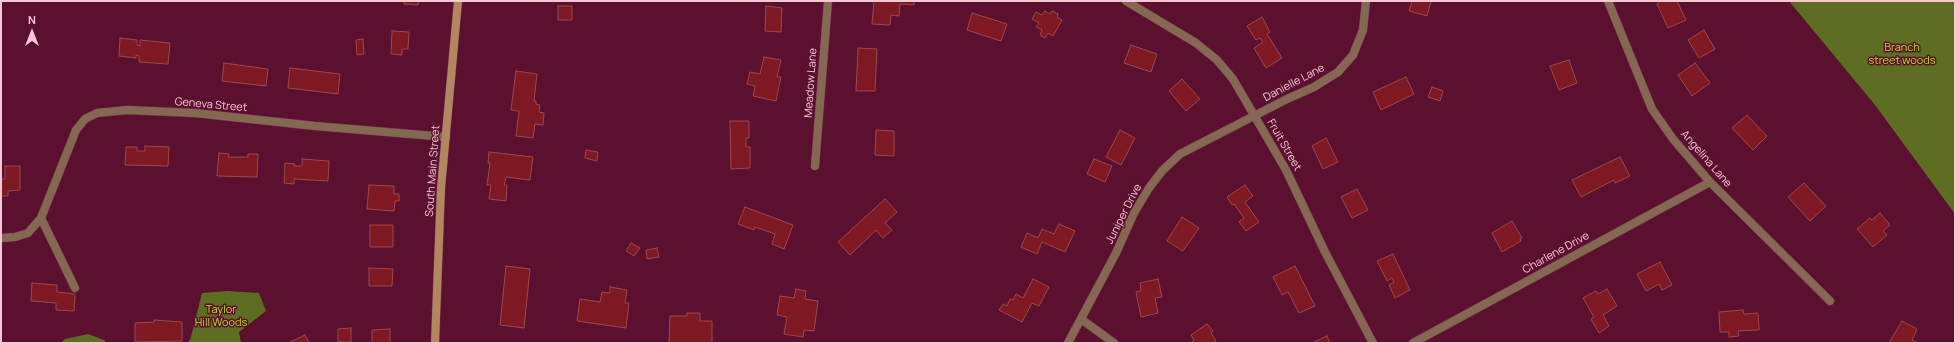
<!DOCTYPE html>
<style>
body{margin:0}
#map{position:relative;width:1956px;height:344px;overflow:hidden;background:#5b102f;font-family:Manrope,sans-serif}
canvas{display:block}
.frame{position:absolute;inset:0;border:2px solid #f6c7d4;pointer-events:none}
.north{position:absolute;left:12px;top:12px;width:40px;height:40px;-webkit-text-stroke:3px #5b102f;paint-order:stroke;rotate:0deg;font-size:11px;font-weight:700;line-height:16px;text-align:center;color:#f6c7d4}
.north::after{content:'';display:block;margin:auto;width:14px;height:18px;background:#f6c7d4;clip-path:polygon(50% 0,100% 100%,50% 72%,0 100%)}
</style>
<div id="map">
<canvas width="1956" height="344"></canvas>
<div class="frame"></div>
<div class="north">N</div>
</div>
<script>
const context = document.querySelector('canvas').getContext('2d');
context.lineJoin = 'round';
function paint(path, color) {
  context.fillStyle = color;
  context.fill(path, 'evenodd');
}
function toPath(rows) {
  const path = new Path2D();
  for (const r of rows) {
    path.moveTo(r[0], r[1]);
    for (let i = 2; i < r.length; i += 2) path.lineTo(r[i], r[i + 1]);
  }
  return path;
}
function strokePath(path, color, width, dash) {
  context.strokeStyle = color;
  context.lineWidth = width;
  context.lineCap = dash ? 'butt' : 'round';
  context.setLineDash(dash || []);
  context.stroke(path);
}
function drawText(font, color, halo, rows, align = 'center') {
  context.font = font + ' Manrope,sans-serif';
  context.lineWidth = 3;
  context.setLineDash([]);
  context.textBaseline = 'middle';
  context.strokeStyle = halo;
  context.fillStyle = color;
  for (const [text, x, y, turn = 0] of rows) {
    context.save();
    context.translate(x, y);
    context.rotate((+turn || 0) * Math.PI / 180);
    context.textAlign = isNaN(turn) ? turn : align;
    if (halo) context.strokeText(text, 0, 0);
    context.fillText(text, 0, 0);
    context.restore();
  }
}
paint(toPath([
 [1789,1,1955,1,1955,214,1875,105],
 [227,291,259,293,266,311,239,332,241,343,188,343,191,337,202,293],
 [88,334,104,340,106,343,61,343,65,339]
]), '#5d6e22');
const building = toPath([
 [404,1,419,1,418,5,404,4,404,1],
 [874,1,914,1,914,5,900,4,899,16,891,15,890,25,872,24,874,1],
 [1412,1,1431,1,1427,16,1409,11,1412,1],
 [1658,1,1677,1,1686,20,1668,28,1657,4,1659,3,1658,1],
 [558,6,572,6,572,20,558,20,558,6],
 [766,6,782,8,781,32,765,31,766,6],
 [1045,11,1050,14,1052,11,1058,14,1057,17,1062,20,1053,36,1048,33,1045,38,1040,35,1042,30,1036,27,1039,23,1032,19,1036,12,1042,15,1045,11],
 [972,13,1007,24,1001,41,967,30,972,13],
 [1262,17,1270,32,1267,34,1282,58,1266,68,1254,48,1263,42,1260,38,1256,40,1247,26,1262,17],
 [1704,30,1715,49,1699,58,1688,40,1704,30],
 [392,31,409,32,408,49,402,49,402,55,391,54,392,31],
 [120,38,137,40,137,45,140,46,140,40,170,43,168,64,139,62,139,56,136,55,136,58,119,56,120,38],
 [363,39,364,54,357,55,356,40,363,39],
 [1131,45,1157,54,1151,72,1124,63,1131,45],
 [858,48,877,49,875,91,856,91,858,48],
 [764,57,781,60,777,77,781,77,776,101,753,96,755,86,747,84,750,72,760,74,764,57],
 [1569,60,1577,83,1559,90,1550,66,1569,60],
 [224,63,268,69,266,86,222,81,224,63],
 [1695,63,1710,83,1692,96,1678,75,1695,63],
 [290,68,340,74,338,94,288,88,290,68],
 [516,71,537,74,534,101,536,101,536,104,540,105,539,112,544,113,543,125,535,124,533,138,516,136,519,111,511,110,516,71],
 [1406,77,1414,94,1381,110,1373,92,1406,77],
 [1182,79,1200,99,1186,111,1169,91,1182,79],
 [1432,87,1443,91,1440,101,1428,97,1432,87],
 [1747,115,1767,136,1753,150,1732,128,1747,115],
 [730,121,749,121,749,138,746,138,746,147,750,147,750,168,731,169,730,121],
 [876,130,894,131,894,156,875,155,876,130],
 [1120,130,1135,138,1121,165,1106,157,1120,130],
 [1326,138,1338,162,1323,169,1312,146,1326,138],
 [145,146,169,147,168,166,125,165,126,147,137,147,137,151,145,151,145,146],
 [586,150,598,152,597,161,585,158,586,150],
 [489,152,533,157,530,180,506,177,504,185,507,185,506,201,489,199,491,185,487,185,490,163,488,163,489,152],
 [219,153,229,154,228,157,248,157,248,154,258,154,257,177,217,176,219,153],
 [1620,157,1630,176,1615,183,1614,180,1581,197,1572,180,1620,157],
 [302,159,329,161,328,181,294,179,294,184,284,183,285,163,295,164,294,166,302,166,302,159],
 [1094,159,1112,166,1105,182,1087,174,1094,159],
 [5,166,20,166,20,190,8,191,8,196,1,196,1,179,5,179,5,166],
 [1804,183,1826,206,1810,221,1788,197,1804,183],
 [369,185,394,186,394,194,399,194,399,201,395,201,394,211,367,209,369,185],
 [1245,185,1253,196,1245,202,1259,222,1246,231,1239,222,1244,218,1234,204,1232,205,1227,197,1245,185],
 [1357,189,1368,210,1352,218,1341,197,1357,189],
 [885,199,897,212,885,223,892,230,883,238,876,230,850,255,838,242,885,199],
 [745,207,793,225,784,249,772,244,775,234,755,227,754,230,738,224,745,207],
 [1880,213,1890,225,1883,231,1887,235,1873,247,1857,229,1870,218,1872,220,1880,213],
 [1182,217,1199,228,1183,251,1167,241,1182,217],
 [1512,221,1522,238,1520,239,1521,241,1502,252,1492,233,1512,221],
 [1059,224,1075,231,1065,252,1042,242,1037,254,1021,247,1027,233,1038,238,1042,229,1054,234,1059,224],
 [370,225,393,225,393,247,370,247,370,225],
 [631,243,640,248,634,256,626,251,631,243],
 [657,248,659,257,647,259,646,250,657,248],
 [1393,254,1410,290,1395,298,1389,285,1394,282,1392,278,1387,281,1377,261,1393,254],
 [1660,262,1672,285,1662,290,1659,284,1646,291,1637,274,1660,262],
 [506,266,530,269,524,328,500,325,506,266],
 [1295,266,1315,306,1299,313,1288,292,1282,295,1273,277,1295,266],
 [369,268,393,269,392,286,369,286,369,268],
 [1033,279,1049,287,1039,306,1032,303,1022,322,999,310,1003,304,1007,306,1010,299,1013,300,1016,294,1023,298,1033,279],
 [1158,279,1162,297,1155,298,1158,313,1141,317,1136,292,1141,291,1140,283,1158,279],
 [32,283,57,285,57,292,75,294,74,311,56,310,56,303,31,301,32,283],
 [610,287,627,290,625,303,629,303,626,328,577,321,580,299,600,302,602,292,610,293,610,287],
 [796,289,806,291,805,299,818,301,814,331,804,330,803,337,784,334,787,317,777,315,780,296,794,298,796,289],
 [1607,289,1617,306,1603,315,1609,326,1599,333,1591,319,1594,317,1583,298,1596,291,1598,294,1607,289],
 [1743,310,1744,314,1758,313,1759,330,1738,331,1739,336,1729,337,1729,332,1720,332,1719,312,1743,310],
 [687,313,700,313,700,321,712,321,712,343,669,343,670,316,687,316,687,313],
 [154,320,182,322,182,341,135,342,135,323,154,322,154,320],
 [1902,321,1917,329,1912,340,1918,343,1889,343,1902,321],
 [1207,324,1213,331,1211,333,1216,341,1213,343,1191,343,1194,340,1191,335,1207,324],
 [351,328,351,342,338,342,338,329,351,328],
 [390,329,390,343,372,343,372,330,390,329],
 [305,335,309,343,288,343,305,335],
 [1327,336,1330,343,1312,343,1327,336]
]);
paint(building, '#7e1823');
strokePath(building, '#9b494b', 1);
const minor = toPath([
 [1608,1,1652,109,1673,139,1710,182,1830,301],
 [815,166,828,1],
 [41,218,75,288],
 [1,238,15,237,28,233,41,218,76,130,85,119,97,113,127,110,195,113,315,126,446,137],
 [1081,319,1114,343],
 [1068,343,1116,253,1134,213,1149,188,1162,171,1180,154,1287,99,1314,87,1338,72,1353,55,1363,30,1366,1],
 [1413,343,1710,182]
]);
const tertiary = toPath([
 [1126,1,1196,43,1217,60,1233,79,1286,170,1325,252,1373,343]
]);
const secondary = toPath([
 [435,343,441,188,458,1]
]);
strokePath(minor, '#77314d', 9);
strokePath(tertiary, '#77314d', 9);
strokePath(secondary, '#77314d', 9);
strokePath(minor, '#846851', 8);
strokePath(tertiary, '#846851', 8);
strokePath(secondary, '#b28661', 8);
drawText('11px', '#bde119', '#5b102f', [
 ["Branch",1902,48],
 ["street woods",1902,61],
 ["Taylor",221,310],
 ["Hill Woods",221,323]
]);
drawText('11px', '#f6c7d4', '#5b102f', [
 ["Meadow Lane",811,83,-86],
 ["Danielle Lane",1294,83,-28],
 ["Geneva Street",211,105,5],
 ["Fruit Street",1284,145,60],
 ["Angelina Lane",1706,159,49],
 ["South Main Street",433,171,-86],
 ["Juniper Drive",1124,214,-63],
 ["Charlene Drive",1556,253,-29]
]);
</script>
